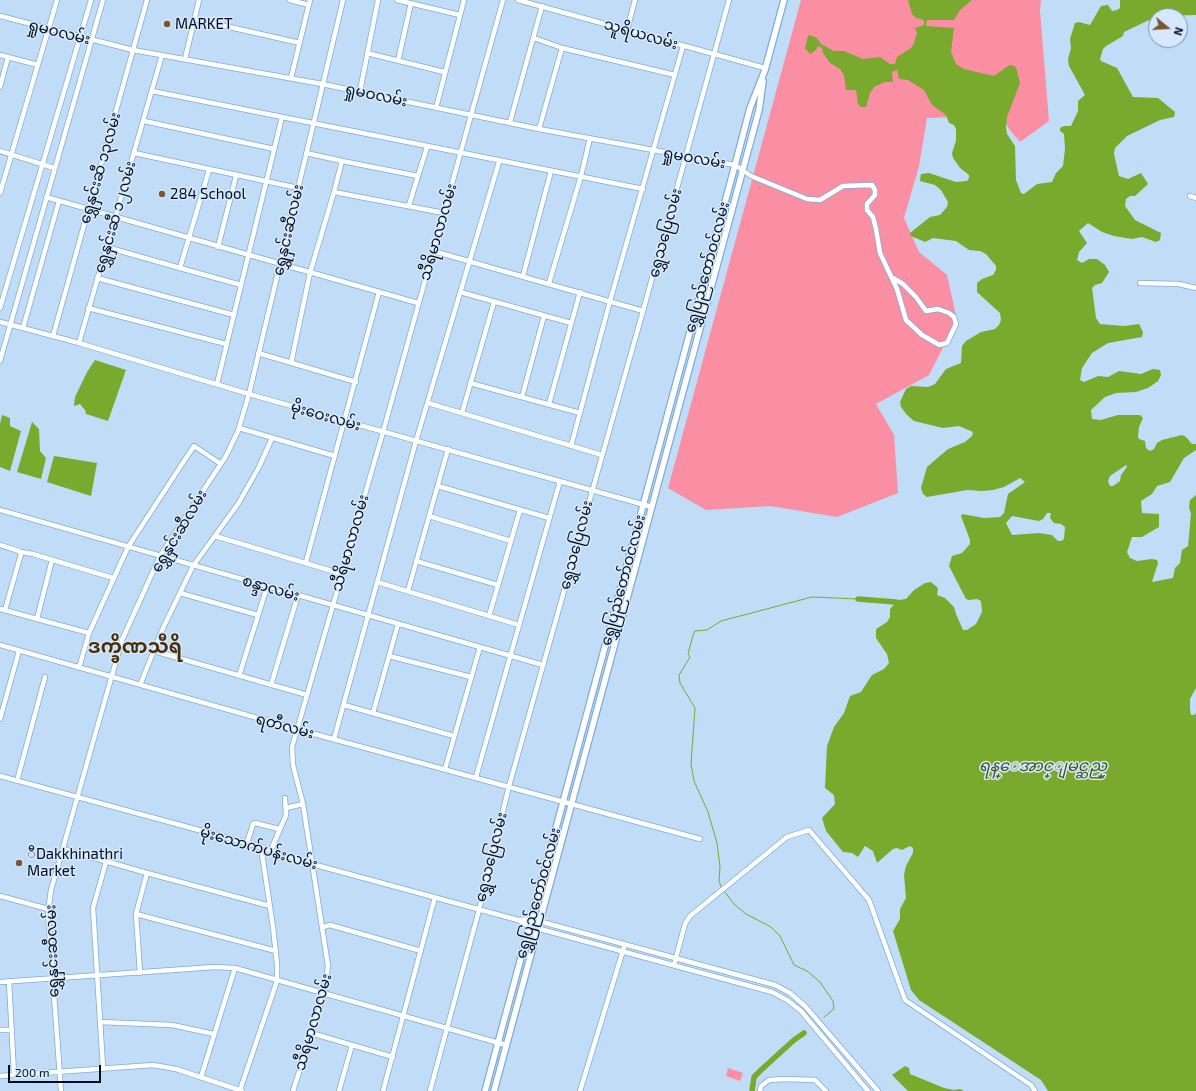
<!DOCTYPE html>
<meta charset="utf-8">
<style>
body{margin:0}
#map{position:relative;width:1196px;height:1091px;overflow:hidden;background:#c1dcf7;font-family:"Exo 2",sans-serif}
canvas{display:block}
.north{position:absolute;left:1148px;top:8px;width:40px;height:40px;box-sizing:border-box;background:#d6e8fb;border:1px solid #8190a2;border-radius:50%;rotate:108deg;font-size:11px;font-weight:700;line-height:16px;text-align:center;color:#010d1c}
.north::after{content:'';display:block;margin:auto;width:14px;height:18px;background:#7a5830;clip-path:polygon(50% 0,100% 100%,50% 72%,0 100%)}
.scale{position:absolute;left:8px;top:1065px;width:93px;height:18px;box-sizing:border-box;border:2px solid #010d1c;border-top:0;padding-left:5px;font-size:12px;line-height:14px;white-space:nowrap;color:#010d1c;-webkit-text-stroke:3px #d6e8fb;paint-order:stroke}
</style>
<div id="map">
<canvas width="1196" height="1091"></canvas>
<div class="north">N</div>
<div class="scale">200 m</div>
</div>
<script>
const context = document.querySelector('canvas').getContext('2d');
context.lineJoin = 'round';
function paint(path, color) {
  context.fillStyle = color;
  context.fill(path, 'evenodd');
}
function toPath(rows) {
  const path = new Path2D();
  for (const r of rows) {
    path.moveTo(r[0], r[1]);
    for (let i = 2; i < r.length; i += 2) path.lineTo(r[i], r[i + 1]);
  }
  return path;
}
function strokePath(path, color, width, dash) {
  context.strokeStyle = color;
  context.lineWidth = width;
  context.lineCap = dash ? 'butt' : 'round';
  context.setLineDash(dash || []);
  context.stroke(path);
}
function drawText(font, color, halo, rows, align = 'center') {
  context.font = font + ' "Exo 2","Noto Sans Myanmar",sans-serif';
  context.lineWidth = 3;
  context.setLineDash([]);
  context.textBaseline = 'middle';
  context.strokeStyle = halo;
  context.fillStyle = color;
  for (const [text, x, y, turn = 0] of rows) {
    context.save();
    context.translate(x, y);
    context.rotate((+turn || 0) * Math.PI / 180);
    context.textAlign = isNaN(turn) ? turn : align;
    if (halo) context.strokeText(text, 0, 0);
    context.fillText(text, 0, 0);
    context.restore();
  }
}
paint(toPath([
 [801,0,1041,0,1040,11,1049,121,1020,142,1009,129,1001,115,927,118,919,166,904,218,919,252,947,275,957,320,929,375,876,404,894,435,898,493,837,517,770,506,706,510,668,488],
 [728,1068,743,1073,740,1081,726,1076]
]), '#fa8fa3');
paint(toPath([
 [908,0,972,0,960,10,954,20,927,20,926,26,954,28,951,52,956,64,964,69,994,76,1008,66,1011,65,1016,67,1020,83,1007,117,1006,127,1007,134,1015,146,1016,180,1021,193,1024,194,1037,184,1052,182,1056,173,1063,166,1065,149,1064,134,1060,131,1060,128,1064,126,1071,126,1078,111,1078,101,1085,95,1069,66,1068,59,1071,48,1070,39,1075,23,1079,22,1090,25,1101,6,1108,5,1112,11,1117,10,1120,8,1120,0,1196,0,1196,15,1156,16,1156,23,1149,20,1124,32,1123,36,1106,46,1103,49,1100,59,1101,61,1117,68,1133,97,1158,98,1175,112,1174,117,1160,120,1127,136,1115,148,1114,154,1119,176,1128,179,1141,173,1148,184,1135,196,1130,196,1126,199,1125,206,1135,220,1161,233,1160,240,1156,242,1142,237,1132,239,1114,236,1102,232,1088,223,1079,231,1087,243,1079,252,1077,260,1082,263,1089,259,1097,259,1105,265,1109,272,1102,283,1095,285,1092,288,1096,318,1100,324,1124,326,1139,324,1143,332,1142,337,1108,343,1092,353,1082,368,1080,380,1084,382,1098,376,1108,377,1119,371,1141,374,1153,369,1160,370,1161,375,1158,381,1148,388,1136,392,1116,393,1105,397,1091,410,1092,419,1101,420,1118,415,1140,415,1143,418,1139,427,1138,437,1139,439,1145,441,1146,448,1150,451,1154,449,1157,443,1162,440,1182,435,1186,437,1192,444,1196,444,1196,450,1184,458,1170,482,1157,486,1152,494,1141,501,1142,513,1159,514,1159,527,1142,537,1132,537,1127,552,1130,558,1137,561,1152,559,1157,560,1158,563,1152,582,1173,578,1175,568,1180,563,1182,550,1188,546,1191,514,1189,507,1190,500,1196,495,1196,688,1190,699,1190,709,1191,715,1194,715,1196,713,1196,1091,1048,1091,1041,1080,919,1000,911,990,893,931,900,919,900,909,906,898,904,875,906,866,913,853,913,848,910,846,902,850,897,848,893,849,877,863,873,851,865,846,858,857,852,853,843,852,826,831,822,818,835,804,834,795,825,788,827,746,834,727,844,713,850,696,861,692,872,675,884,669,889,663,887,654,876,638,876,629,887,622,890,617,890,609,898,600,906,599,914,590,925,583,931,582,938,588,937,595,945,598,954,607,956,614,963,630,967,630,976,624,982,612,981,601,977,599,969,600,966,599,949,566,952,556,962,553,970,544,970,540,961,516,962,514,984,518,1000,517,1004,513,1008,494,1025,482,1020,478,1004,487,993,490,982,491,967,490,927,497,923,494,921,488,927,467,948,449,965,442,972,436,973,432,959,426,943,428,914,421,907,415,901,407,900,402,906,389,911,386,928,387,935,384,946,369,961,363,962,346,966,341,981,332,995,329,999,325,1001,320,1000,313,977,292,977,283,982,279,993,275,996,270,996,266,986,254,980,251,969,250,956,241,933,238,925,242,911,236,910,233,930,217,940,215,947,207,948,202,941,190,935,185,920,181,921,174,929,173,956,182,967,181,969,178,969,175,960,168,953,158,952,153,956,141,956,129,954,125,949,123,946,115,932,105,924,90,908,80,899,79,897,70,892,72,893,82,885,82,874,87,870,93,866,107,861,107,858,104,856,90,846,90,844,75,840,69,830,63,823,53,822,48,818,46,816,50,810,54,805,48,808,36,810,35,817,38,821,44,834,51,844,51,863,59,880,57,890,64,895,64,897,57,911,48,914,43,917,33,915,28,924,25,924,20,916,18,912,14],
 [1126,465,1127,467,1121,475,1120,481,1113,486,1110,486,1108,481,1110,476],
 [1047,513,1051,513,1050,518,1054,523,1061,524,1065,527,1064,539,1061,541,1058,541,1052,535,1039,533,1012,535,1006,523,1012,516,1039,521,1043,519],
 [95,360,126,370,108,421,86,414,85,410,80,404,74,406,75,397,87,372],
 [2,415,10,418,10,426,21,431,10,471,0,467,0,424],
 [32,422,39,429,40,451,46,458,41,479,17,472],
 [54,456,97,463,91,496,47,482],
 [905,1066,909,1068,910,1074,944,1088,954,1090,960,1089,964,1091,908,1091,892,1075]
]), '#79a92d');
strokePath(toPath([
 [722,889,719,881,720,867,717,843,708,812,694,781,691,764,695,708,680,683,679,675,690,657,688,654,693,635,695,631,707,630,721,621,812,597,858,599],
 [724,891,735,905,746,914,771,927,780,936,794,965,807,971,820,982,833,1001,834,1009,824,1017]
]), '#79a92d', 1);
strokePath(toPath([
 [858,599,896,602],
 [752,1091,754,1077,761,1070,794,1040,804,1033]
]), '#79a92d', 5.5);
const minor = toPath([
 [290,0,309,5],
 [397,0,460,15],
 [518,0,765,68],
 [0,16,133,50,322,84,539,129,735,165,751,176,807,199,820,200,843,186,872,185,875,190,875,195,867,204,867,210,873,217,876,229,880,253,897,289,906,320,922,335,936,343,939,345,947,343,956,324,954,317,949,313,938,309,926,311,916,297,903,284,893,278],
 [194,19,300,43],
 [627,30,635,0],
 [534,38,562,48,539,129],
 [562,48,675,75],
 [367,53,444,72],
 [0,55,38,65],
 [185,59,199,0],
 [398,61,411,3],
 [291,78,310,0],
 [0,87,8,57],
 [152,91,643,189],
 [360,91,378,0],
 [436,108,464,0],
 [144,121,274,149],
 [510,122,542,6],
 [0,151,54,168],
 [134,153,298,188],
 [306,153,342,161],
 [209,170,180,268,241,285],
 [334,192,342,161,418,176],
 [0,193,57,0],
 [1190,196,1196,198],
 [46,197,418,303],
 [409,205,427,147],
 [106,247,180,268],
 [218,247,236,176],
 [433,251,643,311],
 [523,276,551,171],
 [97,278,234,315],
 [549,283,581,176,590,138],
 [1140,283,1179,284,1196,288],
 [460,292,571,323],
 [0,308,91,0],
 [88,308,226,344],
 [0,322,79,343,249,394,652,507],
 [23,328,59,201],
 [53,336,147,0],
 [79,343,162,55],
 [258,353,356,382],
 [0,361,103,0],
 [291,363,310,273,334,192,444,213],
 [470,383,580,413],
 [217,384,282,117],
 [522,397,544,316],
 [428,403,602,455],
 [549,404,580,292],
 [462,413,494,302],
 [239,428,335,456],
 [571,446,610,301,683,46],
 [438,486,549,518],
 [0,510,543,665],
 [429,516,511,541],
 [215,536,342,574],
 [0,545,19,551,21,554,5,610],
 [21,552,33,554,113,578],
 [416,561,498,585],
 [306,562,379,292],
 [377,582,519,625],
 [408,591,448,449],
 [180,593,258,615],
 [0,609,89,633],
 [489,616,520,510],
 [37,619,52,560],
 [0,645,296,729,700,839],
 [154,651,307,695],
 [389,656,471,677],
 [79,668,89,633,128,547,182,464,194,446,221,464],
 [239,676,267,587],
 [140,685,163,628,193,566,238,504,259,467,272,438],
 [271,685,298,595],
 [344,705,454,736],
 [373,713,398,624],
 [0,719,19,651],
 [334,739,416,441,499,162],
 [445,769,480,647],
 [0,776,261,847,312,864,518,920,529,926,772,992,787,1000,801,1011,868,1091],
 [476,777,560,481],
 [17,781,45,677],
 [286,808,303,804],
 [247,843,253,824,255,823,279,829],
 [63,849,147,873],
 [271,850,286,815,285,798],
 [0,896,48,909],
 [136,914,276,951],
 [518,920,531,919,775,985,790,993,805,1006,878,1091],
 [323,927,330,925,421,951],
 [674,965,685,924,690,916,787,837,809,830,869,900,905,1000,1031,1085,1035,1091],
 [140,973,136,914,147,873,270,906],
 [9,981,14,1075],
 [0,982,215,967,235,968,506,1045],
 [100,1022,172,1025,214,1034],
 [0,1030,12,1030],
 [311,1033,393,1057],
 [103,1068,93,908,106,862],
 [0,1076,153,1065,176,1069,242,1091],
 [201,1077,235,968],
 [240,1090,277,981,277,964,273,927,261,847],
 [61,1091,48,912,51,890,122,640,160,556,226,456,238,431,249,394,343,0],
 [293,1091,324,994,328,966,303,804,293,765,292,747,383,432,503,0],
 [339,1091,352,1045],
 [383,1091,435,897],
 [430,1091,479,910,509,786,643,311,729,0],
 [580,1091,625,944],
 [760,1091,761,1086,769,1080,785,1079,815,1080,826,1091]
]);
const major = toPath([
 [485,1091,735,165,750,108,765,70,784,0],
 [494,1091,759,110,763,81]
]);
strokePath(minor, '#7fabd6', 6);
strokePath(major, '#7fabd6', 8);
strokePath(minor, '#fff', 4.5);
strokePath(major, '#fff', 5.5);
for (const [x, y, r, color] of [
 [167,24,4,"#7a5830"],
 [162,194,4,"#7a5830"],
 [19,863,4,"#7a5830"]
]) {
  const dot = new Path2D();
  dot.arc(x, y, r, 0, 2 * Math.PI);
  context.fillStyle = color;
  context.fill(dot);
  strokePath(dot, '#d6e8fb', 1.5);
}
drawText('15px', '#010d1c', '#d6e8fb', [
 ["MARKET",175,24],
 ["284 School",170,194],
 ["ီDakkhinathri",27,854],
 ["Market",27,871]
], 'left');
drawText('15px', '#010d1c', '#d6e8fb', [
 ["ရှုမဝလမ်း",59,32,14],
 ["သူရိယလမ်း",641,34,16],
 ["ရှုမဝလမ်း",376,95,12],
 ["ရှုမဝလမ်း",694,158,10],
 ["ရွှေနှင်းဆီ ၁၃လမ်း",100,168,-74],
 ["ရွှေနှင်းဆီ ၁၂လမ်း",115,217,-74],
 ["ရွှေနှင်းဆီလမ်း",288,230,-77],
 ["သီရိမာလာလမ်း",438,232,-74],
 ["ရွှေသပြေလမ်း",665,233,-75],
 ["ရွှေပြည်တော်ဝင်လမ်း",707,267,-75],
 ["မိုးဝေးလမ်း",326,416,16],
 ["ရွှေနှင်းဆီလမ်း",179,531,-59],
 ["သီရိမာလာလမ်း",350,543,-74],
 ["ရွှေသပြေလမ်း",576,545,-75],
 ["ရွှေပြည်တော်ဝင်လမ်း",623,580,-75],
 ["စန္ဒာလမ်း",271,588,16],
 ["ရတီလမ်း",285,726,15],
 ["မိုးသောက်ပန်းလမ်း",259,848,16],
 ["ရွှေသပြေလမ်း",491,857,-76],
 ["ရွှေပြည်တော်ဝင်လမ်း",538,893,-75],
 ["ရွှေနှင်းဆီလမ်း",52,951,-92],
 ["သီရိမာလာလမ်း",313,1022,-74]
]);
drawText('italic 16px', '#3f5425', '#d6e8fb', [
 ["ရန္ေအာင္ျမင္ဆည္",1043,766]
]);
drawText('bold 19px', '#482e0d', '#d6e8fb', [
 ["ဒက္ခိဏသီရိ",135,647]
]);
</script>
